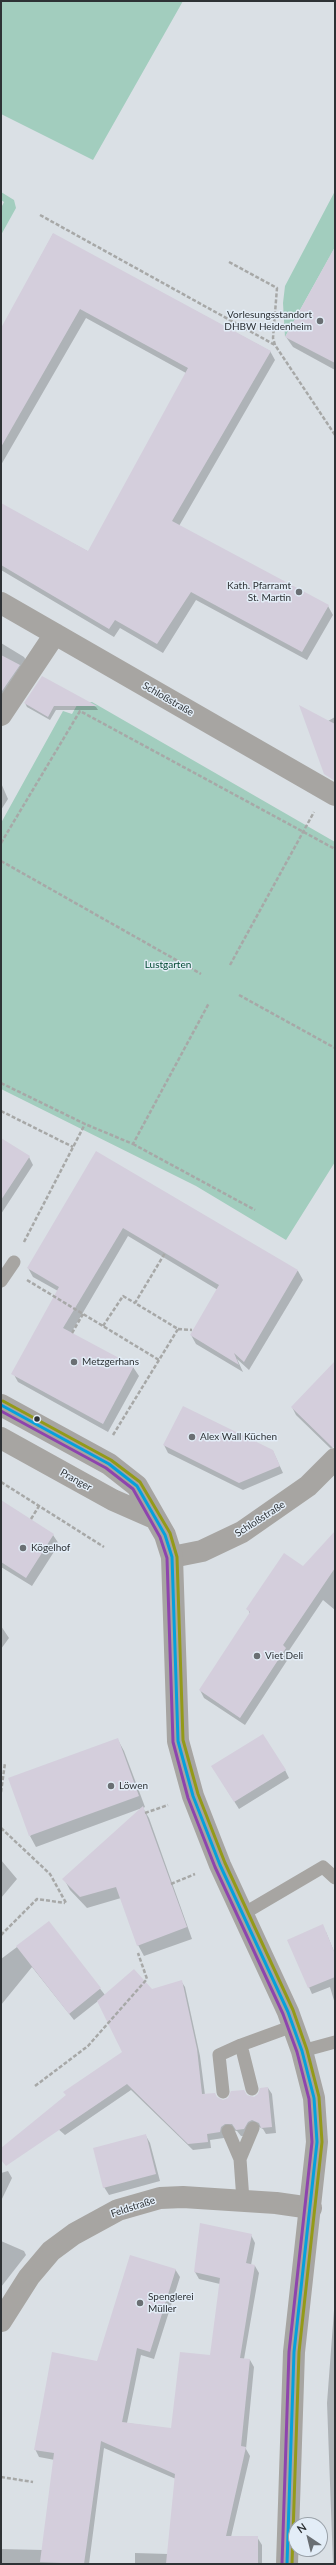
<!DOCTYPE html>
<meta charset="utf-8">
<style>
body{margin:0}
#map{position:relative;width:336px;height:2565px;overflow:hidden;background:#dae0e5;font-family:Lato,sans-serif}
canvas{display:block}
.frame{position:absolute;inset:0;border:2px solid #2e3235;pointer-events:none}
.north{position:absolute;left:288px;top:2517px;width:40px;height:40px;box-sizing:border-box;background:#e3edf7;border:1px solid #9ba2a9;border-radius:50%;rotate:325deg;font-size:11px;font-weight:700;line-height:16px;text-align:center;color:#2e3235}
.north::after{content:'';display:block;margin:auto;width:14px;height:18px;background:#6a6f73;clip-path:polygon(50% 0,100% 100%,50% 72%,0 100%)}
</style>
<div id="map">
<canvas width="336" height="2565"></canvas>
<div class="frame"></div>
<div class="north">N</div>
</div>
<script>
const context = document.querySelector('canvas').getContext('2d');
context.lineJoin = 'round';
function paint(path, color) {
  context.fillStyle = color;
  context.fill(path, 'evenodd');
}
function toPath(rows) {
  const path = new Path2D();
  for (const r of rows) {
    path.moveTo(r[0], r[1]);
    for (let i = 2; i < r.length; i += 2) path.lineTo(r[i], r[i + 1]);
  }
  return path;
}
function strokePath(path, color, width, dash) {
  context.strokeStyle = color;
  context.lineWidth = width;
  context.lineCap = dash ? 'butt' : 'round';
  context.setLineDash(dash || []);
  context.stroke(path);
}
function drawText(font, color, halo, rows, align = 'center') {
  context.font = font + ' Lato,sans-serif';
  context.lineWidth = 3;
  context.setLineDash([]);
  context.textBaseline = 'middle';
  context.strokeStyle = halo;
  context.fillStyle = color;
  for (const [text, x, y, turn = 0] of rows) {
    context.save();
    context.translate(x, y);
    context.rotate((+turn || 0) * Math.PI / 180);
    context.textAlign = isNaN(turn) ? turn : align;
    if (halo) context.strokeText(text, 0, 0);
    context.fillText(text, 0, 0);
    context.restore();
  }
}
paint(toPath([
 [1,1,183,1,93,160,1,114],
 [335,191,335,247,285,337,283,303,285,286],
 [1,192,14,200,16,208,1,235,1,208,4,202,1,200],
 [92,702,335,842,335,1162,286,1240,196,1186,1,1089,1,823,63,711,72,714,77,705]
]), '#a2cdbe');
paint(toPath([
 [53,234,270,351,275,360,179,526,328,606,333,615,307,660,196,600,163,653,120,628,114,637,1,570,1,504,89,552,186,373,86,318,1,465,1,330],
 [335,248,335,370,293,347,286,337],
 [1,643,24,657,29,665,7,699,1,695],
 [42,678,96,707,98,710,56,710,50,720,27,707,25,703],
 [335,717,335,766,328,721],
 [1,783,8,799,1,810],
 [1,1139,29,1157,33,1165,1,1214],
 [96,1153,298,1271,303,1280,249,1370,237,1359,243,1372,196,1344,191,1335,218,1290,128,1236,71,1333,133,1367,139,1376,108,1432,18,1382,13,1373,58,1291,33,1277,28,1268],
 [335,1363,335,1445,331,1449,296,1415,292,1407],
 [164,1445,273,1451,283,1473,243,1490,168,1453],
 [1,1501,53,1535,59,1544,32,1586,1,1567],
 [335,1532,335,1610,323,1600,288,1652,290,1656,245,1725,204,1698,200,1690,250,1614,248,1609,304,1567],
 [1,1626,9,1638,1,1649],
 [118,1740,124,1751,145,1807,143,1808,149,1818,192,1939,144,1956,138,1945,121,1898,87,1908,70,1890,64,1879,142,1808,36,1847,30,1836],
 [285,1770,289,1778,239,1809,217,1774],
 [1,1860,17,1879,1,1898],
 [49,1923,105,1995,152,1990,181,1981,185,1987,200,2056,205,2095,223,2101,246,2096,254,2098,268,2088,272,2094,276,2133,266,2134,263,2129,257,2126,247,2136,241,2136,237,2131,229,2130,225,2133,224,2138,210,2140,211,2148,193,2150,131,2090,65,2135,48,2120,123,2052,98,2001,74,2020,32,1967,1,2005,1,1959],
 [326,1932,335,1954,335,2004,330,1987,312,1994,288,1940],
 [146,2136,150,2143,160,2181,109,2195,104,2187],
 [8,2171,12,2178,1,2201,1,2173],
 [251,2235,255,2243,251,2265,255,2266,259,2273,244,2359,250,2360,254,2367,246,2449,250,2456,231,2537,257,2537,262,2545,262,2564,135,2564,135,2553,168,2554,176,2479,104,2448,89,2564,1,2564,1,2549,43,2550,55,2460,39,2457,35,2449,98,2362,175,2269,180,2277,154,2359,141,2355,127,2423,172,2429,211,2356,220,2284,199,2279,195,2272],
 [1,2241,24,2251,26,2255,1,2287],
 [335,2297,335,2564,333,2564,327,2403]
]), '#0003');
paint(toPath([
 [53,233,271,351,172,521,329,605,302,652,191,592,157,644,115,620,109,629,1,565,1,503,88,551,188,368,80,309,1,447,1,328],
 [335,247,335,363,285,337],
 [1,655,20,665,2,691,1,690],
 [42,676,97,706,54,706,48,717,24,703],
 [299,705,335,724,335,781,324,774],
 [1,1138,30,1156,1,1200],
 [96,1151,298,1270,244,1362,234,1353,239,1365,190,1335,219,1285,123,1228,63,1328,134,1366,103,1424,11,1374,59,1287,27,1268],
 [335,1361,335,1447,332,1447,291,1407],
 [183,1406,273,1450,280,1466,239,1483,163,1445],
 [1,1500,54,1534,26,1578,1,1562],
 [335,1531,335,1568,283,1645,286,1648,240,1718,199,1690,250,1612,246,1609,284,1553,303,1566],
 [263,1734,286,1770,234,1802,211,1766],
 [118,1738,139,1796,29,1836,8,1778],
 [143,1806,187,1927,137,1946,116,1887,80,1897,62,1879],
 [49,1921,101,1988,69,2014,16,1946],
 [323,1924,335,1954,335,1977,308,1988,287,1940],
 [134,1969,152,1989,182,1980,197,2049,202,2094,215,2093,217,2097,223,2100,228,2098,231,2091,244,2090,247,2095,254,2097,258,2094,260,2088,268,2087,272,2127,261,2128,259,2123,252,2120,248,2122,244,2129,236,2130,232,2124,225,2124,221,2127,220,2132,207,2134,208,2142,188,2144,127,2084,6,2166,1,2160,1,2148,66,2095,63,2092,122,2052,97,2001],
 [146,2134,156,2174,103,2188,93,2148],
 [200,2223,252,2234,246,2263,255,2265,240,2358,250,2359,241,2446,246,2447,226,2536,258,2536,258,2564,166,2564,175,2474,101,2441,84,2564,40,2562,54,2453,34,2450,52,2352,97,2361,130,2255,176,2269,150,2352,137,2348,122,2422,171,2428,180,2352,210,2355,220,2278,194,2272]
]), '#d4cedc');
strokePath(toPath([
 [40,215,275,345],
 [229,262,277,288,273,338,275,345,335,435],
 [1,843,80,711,335,849],
 [1,861,201,974],
 [230,965,314,812],
 [239,995,335,1048],
 [1,1083,85,1124,133,1144,209,1003],
 [1,1111,73,1147],
 [133,1144,255,1210],
 [24,1242,85,1124],
 [27,1280,159,1360],
 [103,1326,123,1296,135,1303],
 [178,1329,192,1330],
 [72,1333,83,1314],
 [113,1435,178,1329,135,1303,165,1253],
 [1,1482,104,1547],
 [31,1519,39,1506],
 [1,1792,5,1763],
 [145,1813,168,1805],
 [1,1828,50,1874,66,1903],
 [171,1884,195,1874],
 [1,1935,37,1899,65,1903],
 [35,2086,88,2046,147,1979,138,1953],
 [1,2477,33,2482]
]), '#a7a8a7', 2.5, [4, 2]);
strokePath(toPath([
 [1,1281,14,1262],
 [243,1914,323,1867,335,1878],
 [302,2051,335,2042],
 [252,2089,241,2045,293,2026],
 [223,2092,219,2055,241,2045],
 [228,2131,240,2159],
 [243,2200,240,2159,253,2128]
]), '#a7a5a2', 13);
strokePath(toPath([
 [1,603,335,795],
 [1,715,55,634],
 [172,1557,202,1551,242,1532,308,1486,335,1459],
 [1,2321,29,2277,51,2251,74,2234,118,2210,160,2198,183,2197,276,2203,311,2208]
]), '#a7a5a2', 22);
strokePath(toPath([
 [1,1405,109,1464,137,1486,165,1535,172,1557,178,1741,193,1796,220,1865,288,2012,302,2051,314,2098,317,2142,294,2352,287,2564],
 [1,1438,113,1500,154,1518]
]), '#a7a5a2', 22);
strokePath(toPath([
 [1,1405,109,1464,137,1486,165,1535,172,1557,178,1741,193,1796,220,1865,288,2012,302,2051,314,2098,317,2142,294,2352,287,2564]
]), '#05a1dc', 3);
strokePath(toPath([
 [1,1411,106,1468,133,1489,160,1537,167,1558,173,1742,188,1798,215,1867,283,2014,297,2052,309,2099,312,2142,289,2352,282,2564]
]), '#8e44ad', 3);
strokePath(toPath([
 [3,1401,111,1460,140,1482,170,1533,177,1557,183,1740,198,1794,225,1863,293,2010,307,2050,319,2097,322,2142,299,2352,292,2564]
]), '#949a18', 3);
for (const [x, y, r, color] of [
 [320,321,4,"#6a6f73"],
 [299,592,4,"#6a6f73"],
 [74,1362,4,"#6a6f73"],
 [37,1419,3.5,"#2e3235"],
 [192,1437,4,"#6a6f73"],
 [23,1548,4,"#6a6f73"],
 [257,1656,4,"#6a6f73"],
 [111,1786,4,"#6a6f73"],
 [140,2303,4,"#6a6f73"]
]) {
  const dot = new Path2D();
  dot.arc(x, y, r, 0, 2 * Math.PI);
  context.fillStyle = color;
  context.fill(dot);
  strokePath(dot, '#e3edf7', 1.5);
}
drawText('10px', '#2e3235', '#e3edf7', [
 ["Vorlesungsstandort",312,315,"right"],
 ["DHBW Heidenheim",312,327,"right"],
 ["Kath. Pfarramt",291,586,"right"],
 ["St. Martin",291,598,"right"],
 ["Metzgerhans",82,1362],
 ["Alex Wall Küchen",200,1437],
 ["Kögelhof",31,1548],
 ["Viet Deli",265,1656],
 ["Löwen",119,1786],
 ["Spenglerei",148,2297],
 ["Müller",148,2309]
], 'left');
drawText('10px', '#2e3235', '#e3edf7', [
 ["Schloßstraße",168,699,30],
 ["Pranger",76,1480,29],
 ["Schloßstraße",260,1519,-33],
 ["Feldstraße",133,2207,-18]
]);
drawText('10px', '#034a33', '#e3edf7', [
 ["Lustgarten",168,965]
]);
</script>
